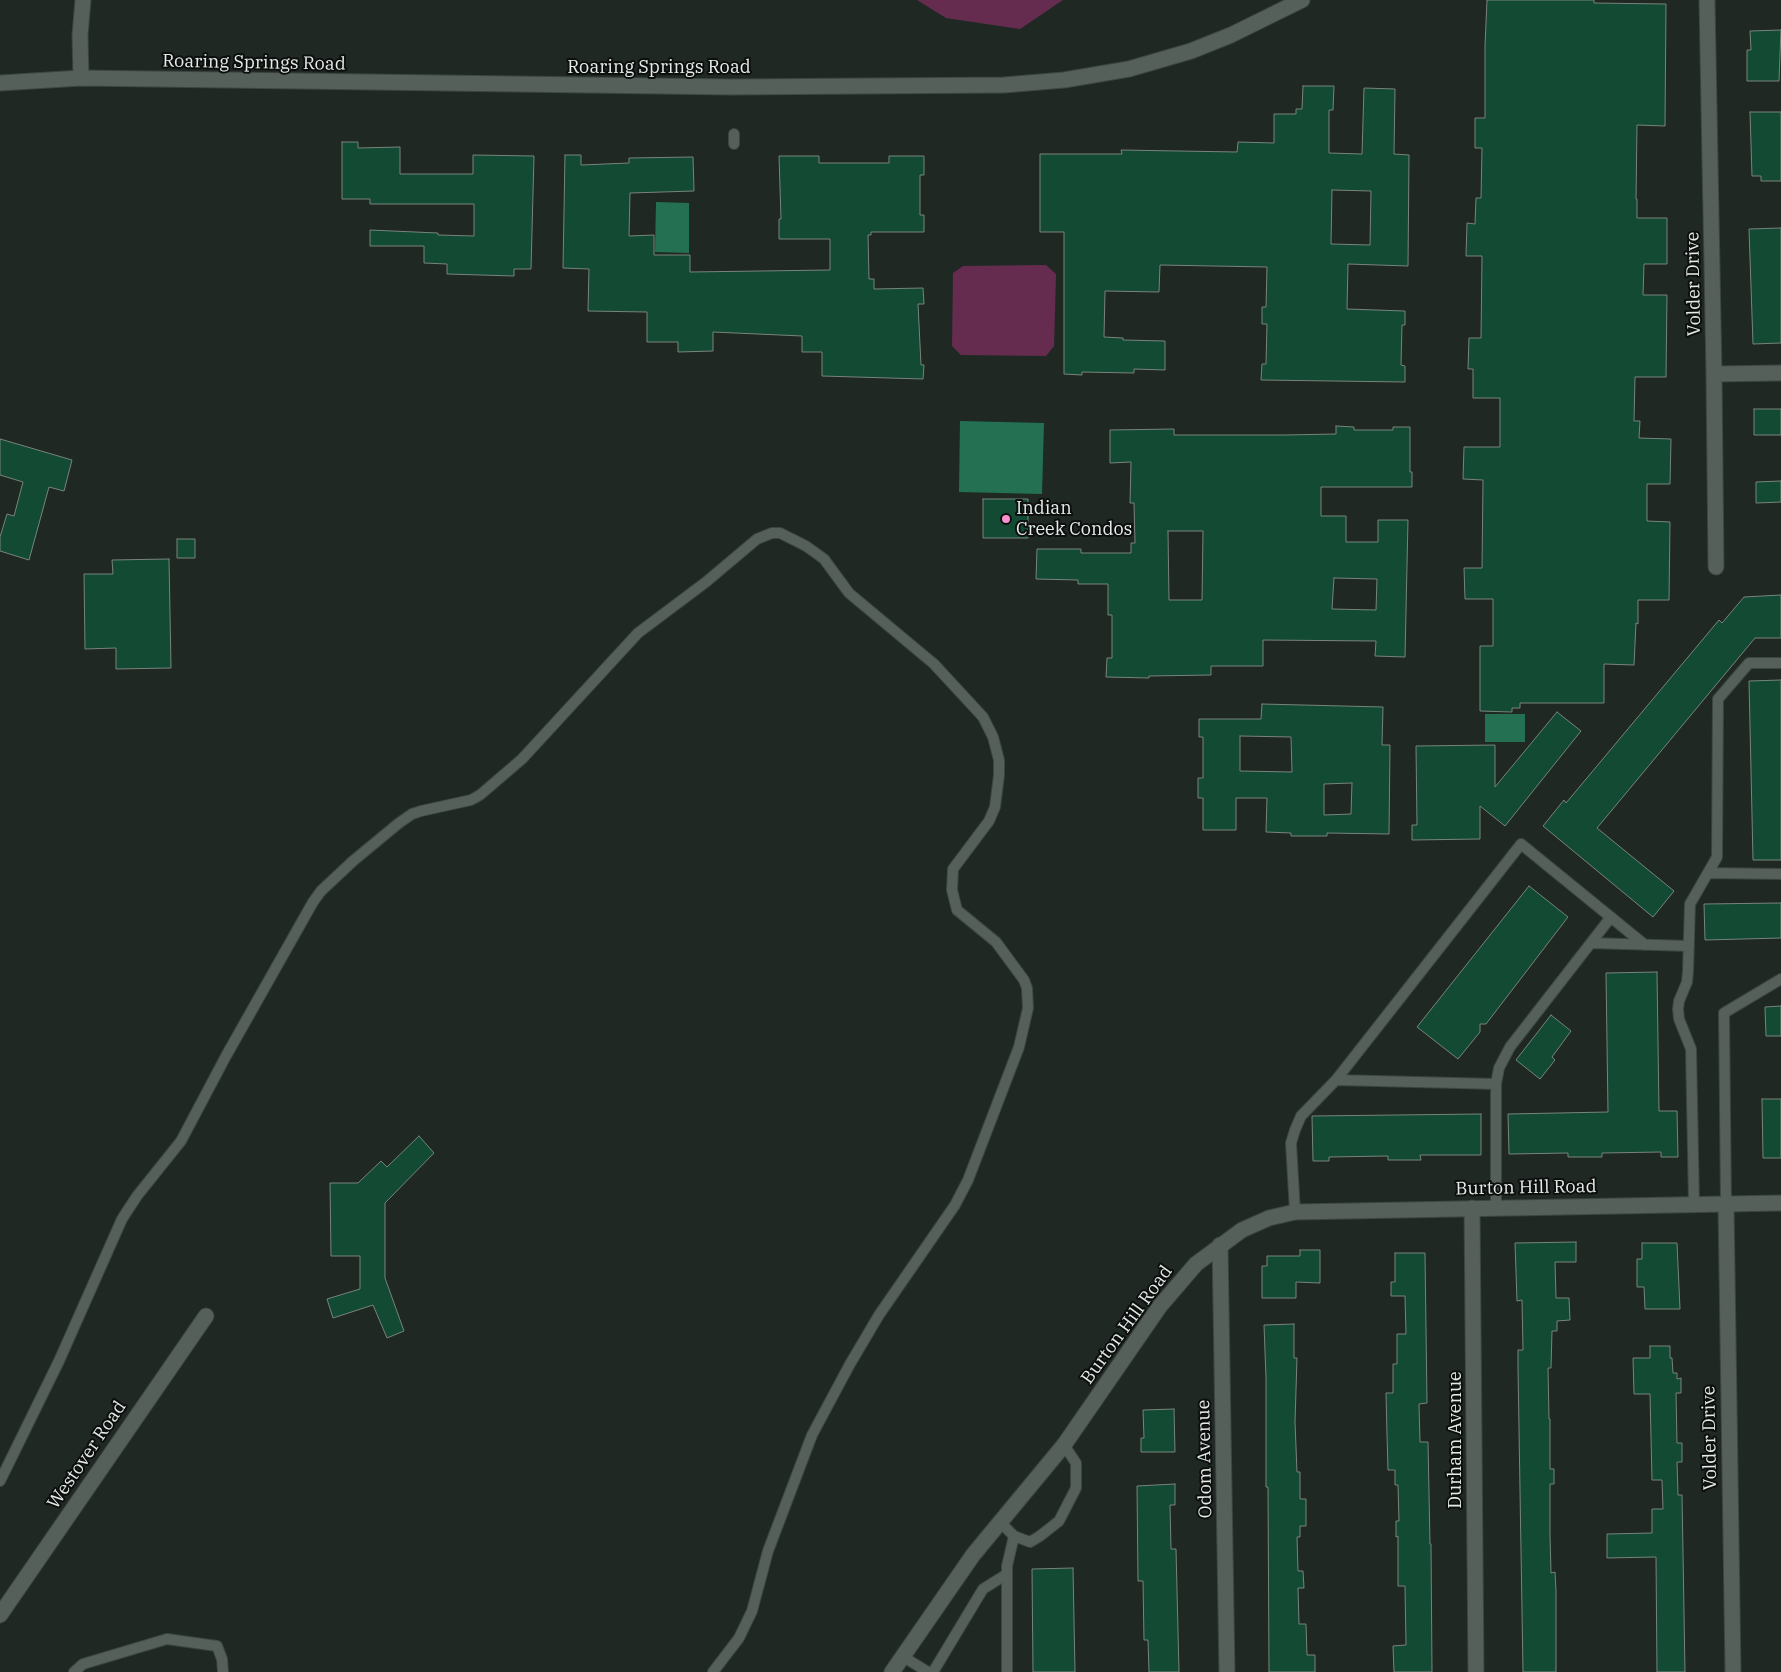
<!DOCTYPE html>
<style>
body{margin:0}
canvas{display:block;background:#1f2823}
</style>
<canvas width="1781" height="1672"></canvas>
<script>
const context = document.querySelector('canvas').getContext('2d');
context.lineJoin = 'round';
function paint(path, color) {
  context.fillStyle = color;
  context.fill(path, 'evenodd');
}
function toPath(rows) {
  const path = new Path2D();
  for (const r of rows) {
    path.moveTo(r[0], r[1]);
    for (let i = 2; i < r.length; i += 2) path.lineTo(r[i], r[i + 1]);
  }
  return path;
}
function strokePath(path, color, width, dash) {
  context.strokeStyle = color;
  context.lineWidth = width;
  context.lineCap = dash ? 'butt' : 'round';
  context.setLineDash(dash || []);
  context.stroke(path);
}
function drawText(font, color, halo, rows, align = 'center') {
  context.font = font + ' "IBM Plex Serif",serif';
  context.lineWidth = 4;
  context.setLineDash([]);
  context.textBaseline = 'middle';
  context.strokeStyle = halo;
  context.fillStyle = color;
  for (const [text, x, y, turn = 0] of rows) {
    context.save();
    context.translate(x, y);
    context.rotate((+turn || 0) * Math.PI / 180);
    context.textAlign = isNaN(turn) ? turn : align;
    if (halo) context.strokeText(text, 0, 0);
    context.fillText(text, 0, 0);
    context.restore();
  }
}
paint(toPath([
 [917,0,1063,0,1020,29,946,18],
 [1046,265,1056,274,1054,346,1046,356,961,355,952,346,953,273,963,266]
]), '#652c50');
paint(toPath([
 [656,202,689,203,689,253,655,252],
 [960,421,1044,423,1042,494,959,492],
 [1485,714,1525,714,1525,742,1485,742]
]), '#237152');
const building = toPath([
 [1487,0,1594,0,1594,3,1666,4,1665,126,1637,125,1636,199,1637,199,1637,218,1667,218,1667,264,1644,264,1643,295,1667,295,1666,377,1635,377,1634,421,1640,421,1639,438,1671,439,1670,484,1647,484,1647,521,1670,522,1669,600,1638,600,1638,624,1636,623,1634,665,1604,664,1604,703,1520,703,1520,708,1512,708,1512,712,1480,711,1480,646,1493,646,1493,599,1465,599,1464,568,1482,568,1483,480,1463,479,1464,447,1500,447,1500,398,1473,398,1473,369,1468,369,1469,338,1481,338,1482,256,1466,256,1467,223,1475,224,1476,198,1481,198,1482,148,1475,148,1475,118,1485,118,1485,46,1487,0],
 [1781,30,1779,81,1747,81,1747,50,1751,50,1750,31,1781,30],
 [1303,86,1334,86,1333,110,1329,110,1329,153,1362,154,1364,88,1395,89,1394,154,1409,155,1408,266,1348,264,1347,309,1405,311,1405,325,1402,325,1401,365,1405,366,1405,382,1261,380,1262,364,1266,364,1267,324,1262,324,1262,307,1266,307,1267,267,1160,265,1159,292,1105,291,1104,337,1123,338,1123,340,1165,341,1165,370,1134,369,1134,373,1082,372,1082,375,1064,374,1064,232,1040,232,1040,154,1122,154,1121,150,1237,152,1238,142,1274,143,1274,114,1296,114,1296,109,1302,109,1303,86],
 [1332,190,1371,191,1370,245,1331,244,1332,190],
 [1750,112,1781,112,1781,181,1761,181,1761,176,1752,176,1750,112],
 [342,142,358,142,358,148,400,147,400,174,473,174,473,155,534,156,531,269,514,269,514,276,447,274,447,264,424,263,424,246,370,246,370,230,438,233,438,235,474,236,474,204,370,204,370,199,342,199,342,142],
 [565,155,581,155,581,165,629,163,629,158,693,157,694,191,630,193,629,236,654,235,654,255,690,255,690,272,830,270,830,239,779,239,779,219,781,219,779,156,819,156,819,163,889,163,889,156,924,156,924,175,920,175,920,215,924,215,924,232,871,232,871,235,868,235,869,279,874,279,874,289,923,288,924,304,918,304,921,365,924,365,923,379,822,376,822,352,802,352,802,336,713,332,713,351,678,352,678,342,647,342,647,312,588,311,589,269,563,268,565,155],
 [1781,228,1781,343,1753,344,1749,229,1781,228],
 [1754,409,1781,409,1781,435,1754,435,1754,409],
 [1336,426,1354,427,1354,430,1393,430,1393,427,1410,427,1410,472,1412,472,1412,487,1321,487,1321,516,1346,516,1346,542,1378,542,1378,520,1408,520,1405,657,1375,656,1376,641,1263,640,1263,666,1211,666,1211,675,1149,676,1149,678,1106,677,1107,658,1112,658,1112,615,1108,615,1108,584,1078,584,1078,580,1036,579,1037,549,1081,549,1081,553,1131,553,1131,543,1135,543,1134,503,1130,503,1131,462,1110,463,1110,430,1174,429,1174,435,1284,435,1336,434,1336,426],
 [1168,531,1203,531,1202,600,1169,600,1168,531],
 [1334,578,1377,579,1376,610,1332,609,1334,578],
 [0,439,72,460,64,491,49,487,29,560,0,551,0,537,7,514,14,516,23,482,0,475,0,439],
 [1781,481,1781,502,1756,503,1756,482,1781,481],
 [983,499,1028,499,1028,538,983,538,983,499],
 [177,539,195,539,195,558,177,558,177,539],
 [169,559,171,668,116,669,116,648,85,649,84,574,113,574,112,560,169,559],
 [1781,595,1781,638,1755,638,1597,828,1674,891,1653,917,1543,826,1564,800,1566,803,1719,620,1722,623,1744,597,1781,595],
 [1781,680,1781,860,1753,860,1749,681,1781,680],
 [1262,704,1383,707,1382,745,1390,745,1389,834,1327,833,1327,836,1291,836,1291,833,1266,832,1267,798,1236,798,1236,830,1203,830,1203,798,1198,798,1198,778,1203,778,1203,737,1199,737,1199,719,1261,719,1262,704],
 [1240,736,1291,737,1292,772,1240,771,1240,736],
 [1352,783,1351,814,1324,815,1324,784,1352,783],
 [1557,712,1581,731,1505,826,1480,806,1480,839,1412,840,1412,825,1417,825,1416,746,1495,745,1495,787,1557,712],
 [1529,886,1568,917,1486,1024,1480,1024,1480,1032,1458,1059,1417,1027,1529,886],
 [1781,903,1781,938,1705,940,1704,904,1781,903],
 [1657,972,1659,1111,1677,1111,1678,1157,1661,1157,1661,1152,1602,1153,1602,1157,1568,1157,1568,1153,1509,1154,1508,1114,1608,1112,1606,973,1657,972],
 [1781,1006,1781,1036,1766,1036,1765,1007,1781,1006],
 [1551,1015,1571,1031,1552,1057,1555,1060,1540,1079,1516,1060,1551,1015],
 [1762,1099,1781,1099,1781,1158,1763,1158,1762,1099],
 [1481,1114,1481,1155,1420,1155,1421,1160,1388,1160,1388,1156,1329,1157,1329,1161,1313,1161,1312,1116,1481,1114],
 [419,1136,434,1153,385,1203,385,1278,404,1331,387,1338,373,1305,333,1318,327,1299,360,1289,360,1256,331,1256,330,1183,358,1183,381,1161,387,1167,419,1136],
 [1576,1242,1576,1262,1555,1262,1556,1298,1569,1298,1570,1320,1557,1321,1557,1331,1552,1331,1551,1368,1548,1368,1549,1419,1550,1419,1550,1469,1554,1469,1554,1484,1550,1484,1550,1535,1551,1573,1555,1572,1556,1591,1556,1672,1523,1672,1518,1368,1518,1350,1523,1350,1522,1300,1517,1301,1515,1243,1576,1242],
 [1642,1243,1677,1243,1680,1309,1645,1309,1644,1287,1637,1287,1637,1259,1642,1259,1642,1243],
 [1300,1250,1320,1250,1320,1283,1296,1282,1296,1298,1262,1298,1262,1266,1267,1266,1267,1256,1300,1256,1300,1250],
 [1395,1253,1425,1253,1427,1403,1419,1404,1420,1442,1428,1442,1430,1544,1431,1544,1432,1672,1394,1672,1393,1646,1406,1645,1405,1586,1398,1586,1398,1536,1396,1537,1396,1521,1399,1521,1398,1485,1395,1485,1395,1470,1388,1470,1387,1435,1386,1393,1393,1393,1393,1364,1397,1364,1397,1334,1406,1334,1405,1296,1391,1296,1391,1282,1395,1282,1395,1253],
 [1294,1324,1294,1358,1297,1358,1295,1422,1297,1472,1300,1472,1300,1499,1306,1499,1306,1526,1300,1526,1300,1537,1297,1537,1298,1571,1303,1571,1304,1588,1298,1588,1299,1624,1306,1624,1307,1655,1315,1655,1315,1672,1269,1672,1268,1487,1266,1487,1266,1378,1264,1325,1294,1324],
 [1650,1346,1670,1346,1670,1358,1672,1358,1673,1373,1677,1373,1677,1379,1681,1378,1681,1393,1676,1393,1677,1443,1682,1443,1682,1462,1677,1462,1678,1495,1682,1495,1685,1672,1657,1672,1656,1557,1607,1558,1607,1534,1652,1533,1652,1509,1663,1509,1662,1480,1652,1480,1650,1394,1634,1394,1633,1358,1650,1358,1650,1346],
 [1174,1409,1175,1452,1141,1452,1141,1438,1144,1438,1143,1410,1174,1409],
 [1175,1484,1175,1505,1170,1505,1171,1549,1176,1549,1179,1672,1149,1672,1148,1640,1144,1640,1143,1581,1138,1581,1137,1486,1175,1484],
 [1073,1568,1075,1672,1033,1672,1032,1569,1073,1568]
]);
paint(building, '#134a34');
strokePath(building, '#78837d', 1);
const service = toPath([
 [734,134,734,144],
 [1708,873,1781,874],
 [1591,943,1689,946],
 [1336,1080,1521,844,1645,945],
 [1694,1204,1691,1049,1679,1019,1678,1009,1679,1001,1687,982,1688,971,1690,904,1717,857,1718,699,1749,663,1781,663],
 [1726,1204,1724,1013,1781,979],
 [1496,1208,1496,1084,1499,1068,1510,1047,1611,917],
 [1295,1212,1291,1143,1295,1130,1301,1116,1336,1080,1496,1084],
 [0,1481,59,1361,122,1219,137,1196,181,1141,226,1056,313,902,321,891,353,861,399,823,412,814,421,811,471,800,480,795,522,759,638,633,706,582,757,539,772,533,780,533,806,546,824,559,849,593,934,664,983,717,993,737,999,760,999,775,995,807,989,821,953,869,952,890,957,910,996,942,1024,980,1027,988,1028,1008,1019,1047,968,1180,955,1205,879,1315,850,1364,812,1435,768,1551,752,1611,739,1638,713,1672],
 [1000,1522,1014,1536,1030,1542,1040,1536,1059,1521,1076,1488,1076,1463,1064,1445],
 [902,1656,928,1672],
 [74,1672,83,1664,167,1639,217,1646,222,1659,223,1672],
 [933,1672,983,1589,1007,1574],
 [1007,1672,1007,1566,1014,1536]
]);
const minor = toPath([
 [1707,0,1714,374,1716,567],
 [81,78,80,35,83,0],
 [1714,374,1781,373],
 [1726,1204,1733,1672],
 [1472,1208,1476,1672],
 [1220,1245,1227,1672],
 [0,1615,206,1316]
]);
const tertiary = toPath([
 [0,83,81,78,731,87,1004,85,1064,80,1129,69,1191,51,1231,35,1302,0],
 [892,1672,973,1555,1064,1445,1160,1306,1196,1264,1242,1230,1269,1218,1295,1212,1781,1203]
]);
strokePath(service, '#3d4541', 12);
strokePath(minor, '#3d4541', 17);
strokePath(tertiary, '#3d4541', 17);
strokePath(service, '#56605a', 10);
strokePath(minor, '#56605a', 15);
strokePath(tertiary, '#56605a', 15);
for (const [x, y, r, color] of [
 [1006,519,5,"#f790ce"]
]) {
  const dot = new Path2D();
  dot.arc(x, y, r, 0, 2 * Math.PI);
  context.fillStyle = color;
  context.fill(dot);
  strokePath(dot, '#0c0f0d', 2);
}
drawText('18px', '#e5ebe8', '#0c0f0d', [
 ["Roaring Springs Road",254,63,1],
 ["Roaring Springs Road",659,68],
 ["Volder Drive",1694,284,-91],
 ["Burton Hill Road",1526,1188,-1],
 ["Burton Hill Road",1127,1325,-54],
 ["Volder Drive",1710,1438,-91],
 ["Durham Avenue",1456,1440,-90],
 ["Westover Road",87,1455,-56],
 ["Odom Avenue",1205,1459,-91]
]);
drawText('18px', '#e5ebe8', '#0c0f0d', [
 ["Indian",1016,509],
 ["Creek Condos",1016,530]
], 'left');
</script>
